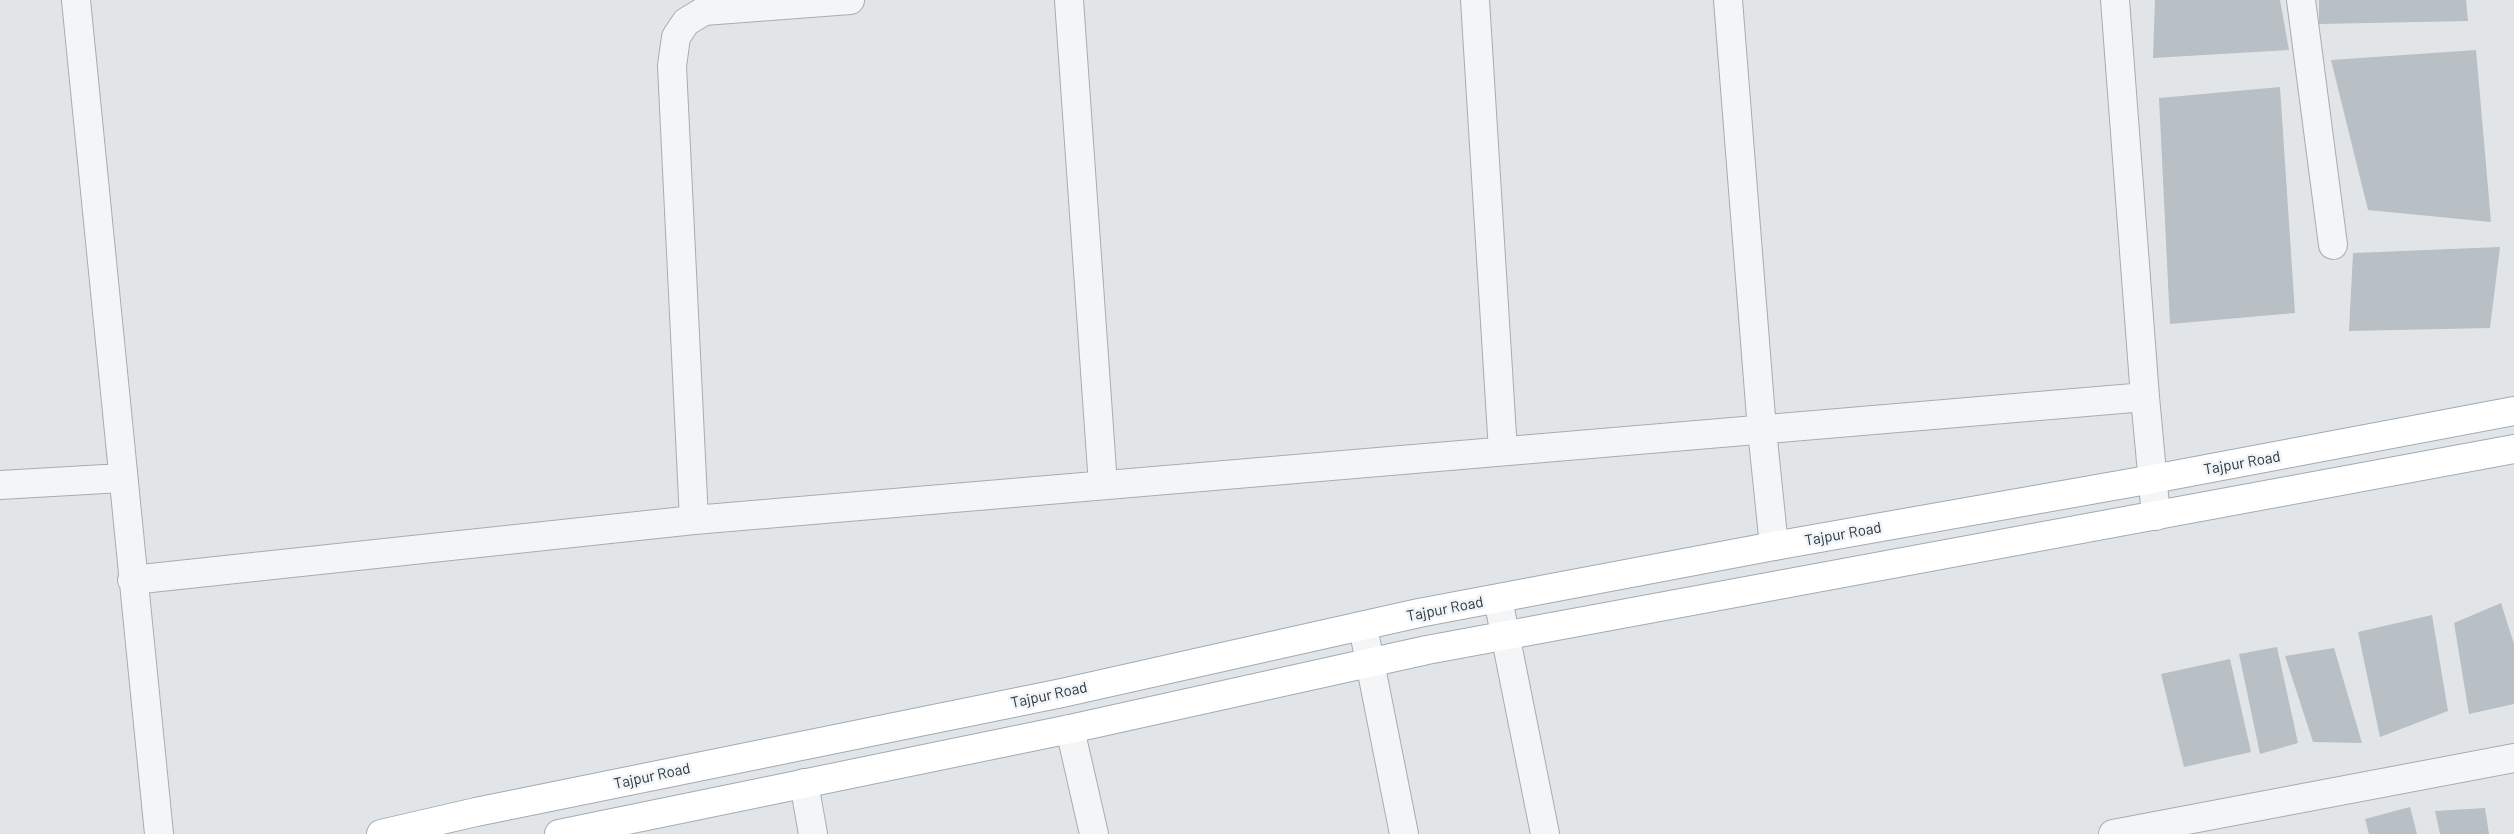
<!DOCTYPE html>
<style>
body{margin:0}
canvas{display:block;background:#e1e5e8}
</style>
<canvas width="2514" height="834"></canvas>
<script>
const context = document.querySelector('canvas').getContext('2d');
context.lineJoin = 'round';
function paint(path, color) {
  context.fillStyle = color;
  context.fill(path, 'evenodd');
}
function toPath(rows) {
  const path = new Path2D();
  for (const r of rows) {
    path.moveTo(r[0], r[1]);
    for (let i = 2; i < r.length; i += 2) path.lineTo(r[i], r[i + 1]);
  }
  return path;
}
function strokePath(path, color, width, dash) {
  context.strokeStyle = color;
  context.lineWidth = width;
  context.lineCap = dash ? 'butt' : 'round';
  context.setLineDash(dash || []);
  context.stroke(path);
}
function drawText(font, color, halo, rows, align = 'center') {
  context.font = font + ' Barlow,sans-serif';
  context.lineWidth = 5;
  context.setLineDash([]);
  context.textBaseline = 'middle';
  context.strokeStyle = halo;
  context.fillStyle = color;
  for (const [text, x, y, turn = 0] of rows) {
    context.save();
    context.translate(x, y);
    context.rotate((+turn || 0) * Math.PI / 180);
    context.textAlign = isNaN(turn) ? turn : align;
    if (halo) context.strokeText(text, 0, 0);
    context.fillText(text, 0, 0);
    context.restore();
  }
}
paint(toPath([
 [2155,0,2280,0,2289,50,2153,58],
 [2319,0,2466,0,2468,21,2319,24],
 [2476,50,2491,222,2368,210,2331,60],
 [2280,87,2295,313,2170,324,2159,98],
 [2500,247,2490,328,2349,331,2353,253],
 [2501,603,2514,644,2514,704,2469,714,2454,623],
 [2432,615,2448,711,2380,737,2358,632],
 [2277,647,2298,743,2260,754,2239,654],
 [2334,648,2362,743,2313,742,2285,656],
 [2230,659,2251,752,2184,767,2161,674],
 [2410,807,2417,834,2369,834,2365,819],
 [2485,808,2489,834,2440,834,2435,811]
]), '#b8bfc5');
const minor = toPath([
 [76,0,159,834],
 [1069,0,1103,485],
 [1475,0,1503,451],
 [1728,0,1762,430,1774,546],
 [2115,0,2145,397],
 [2301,0,2333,245],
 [0,485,122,478],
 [694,520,672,66,676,37,686,22,704,11,850,0],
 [132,580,694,520,2145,397,2156,516],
 [1498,599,1545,834],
 [1363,627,1404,834],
 [1070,729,1094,834],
 [804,783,813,834],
 [2113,834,2514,758]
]);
const major = toPath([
 [381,834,476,812,1062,693,1419,613,1774,546,2153,479,2514,411],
 [559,834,1070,729,1427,650,2514,449]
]);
strokePath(minor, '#a6adb2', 30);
strokePath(major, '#a1acb3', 30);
strokePath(minor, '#f3f5f7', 28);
strokePath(major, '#fff', 28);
drawText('15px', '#2a363f', '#f0f4f6', [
 ["Tajpur Road",2242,463,-10],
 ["Tajpur Road",1843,534,-10],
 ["Tajpur Road",1445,609,-11],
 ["Tajpur Road",1049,695,-12],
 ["Tajpur Road",652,776,-12]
]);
</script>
